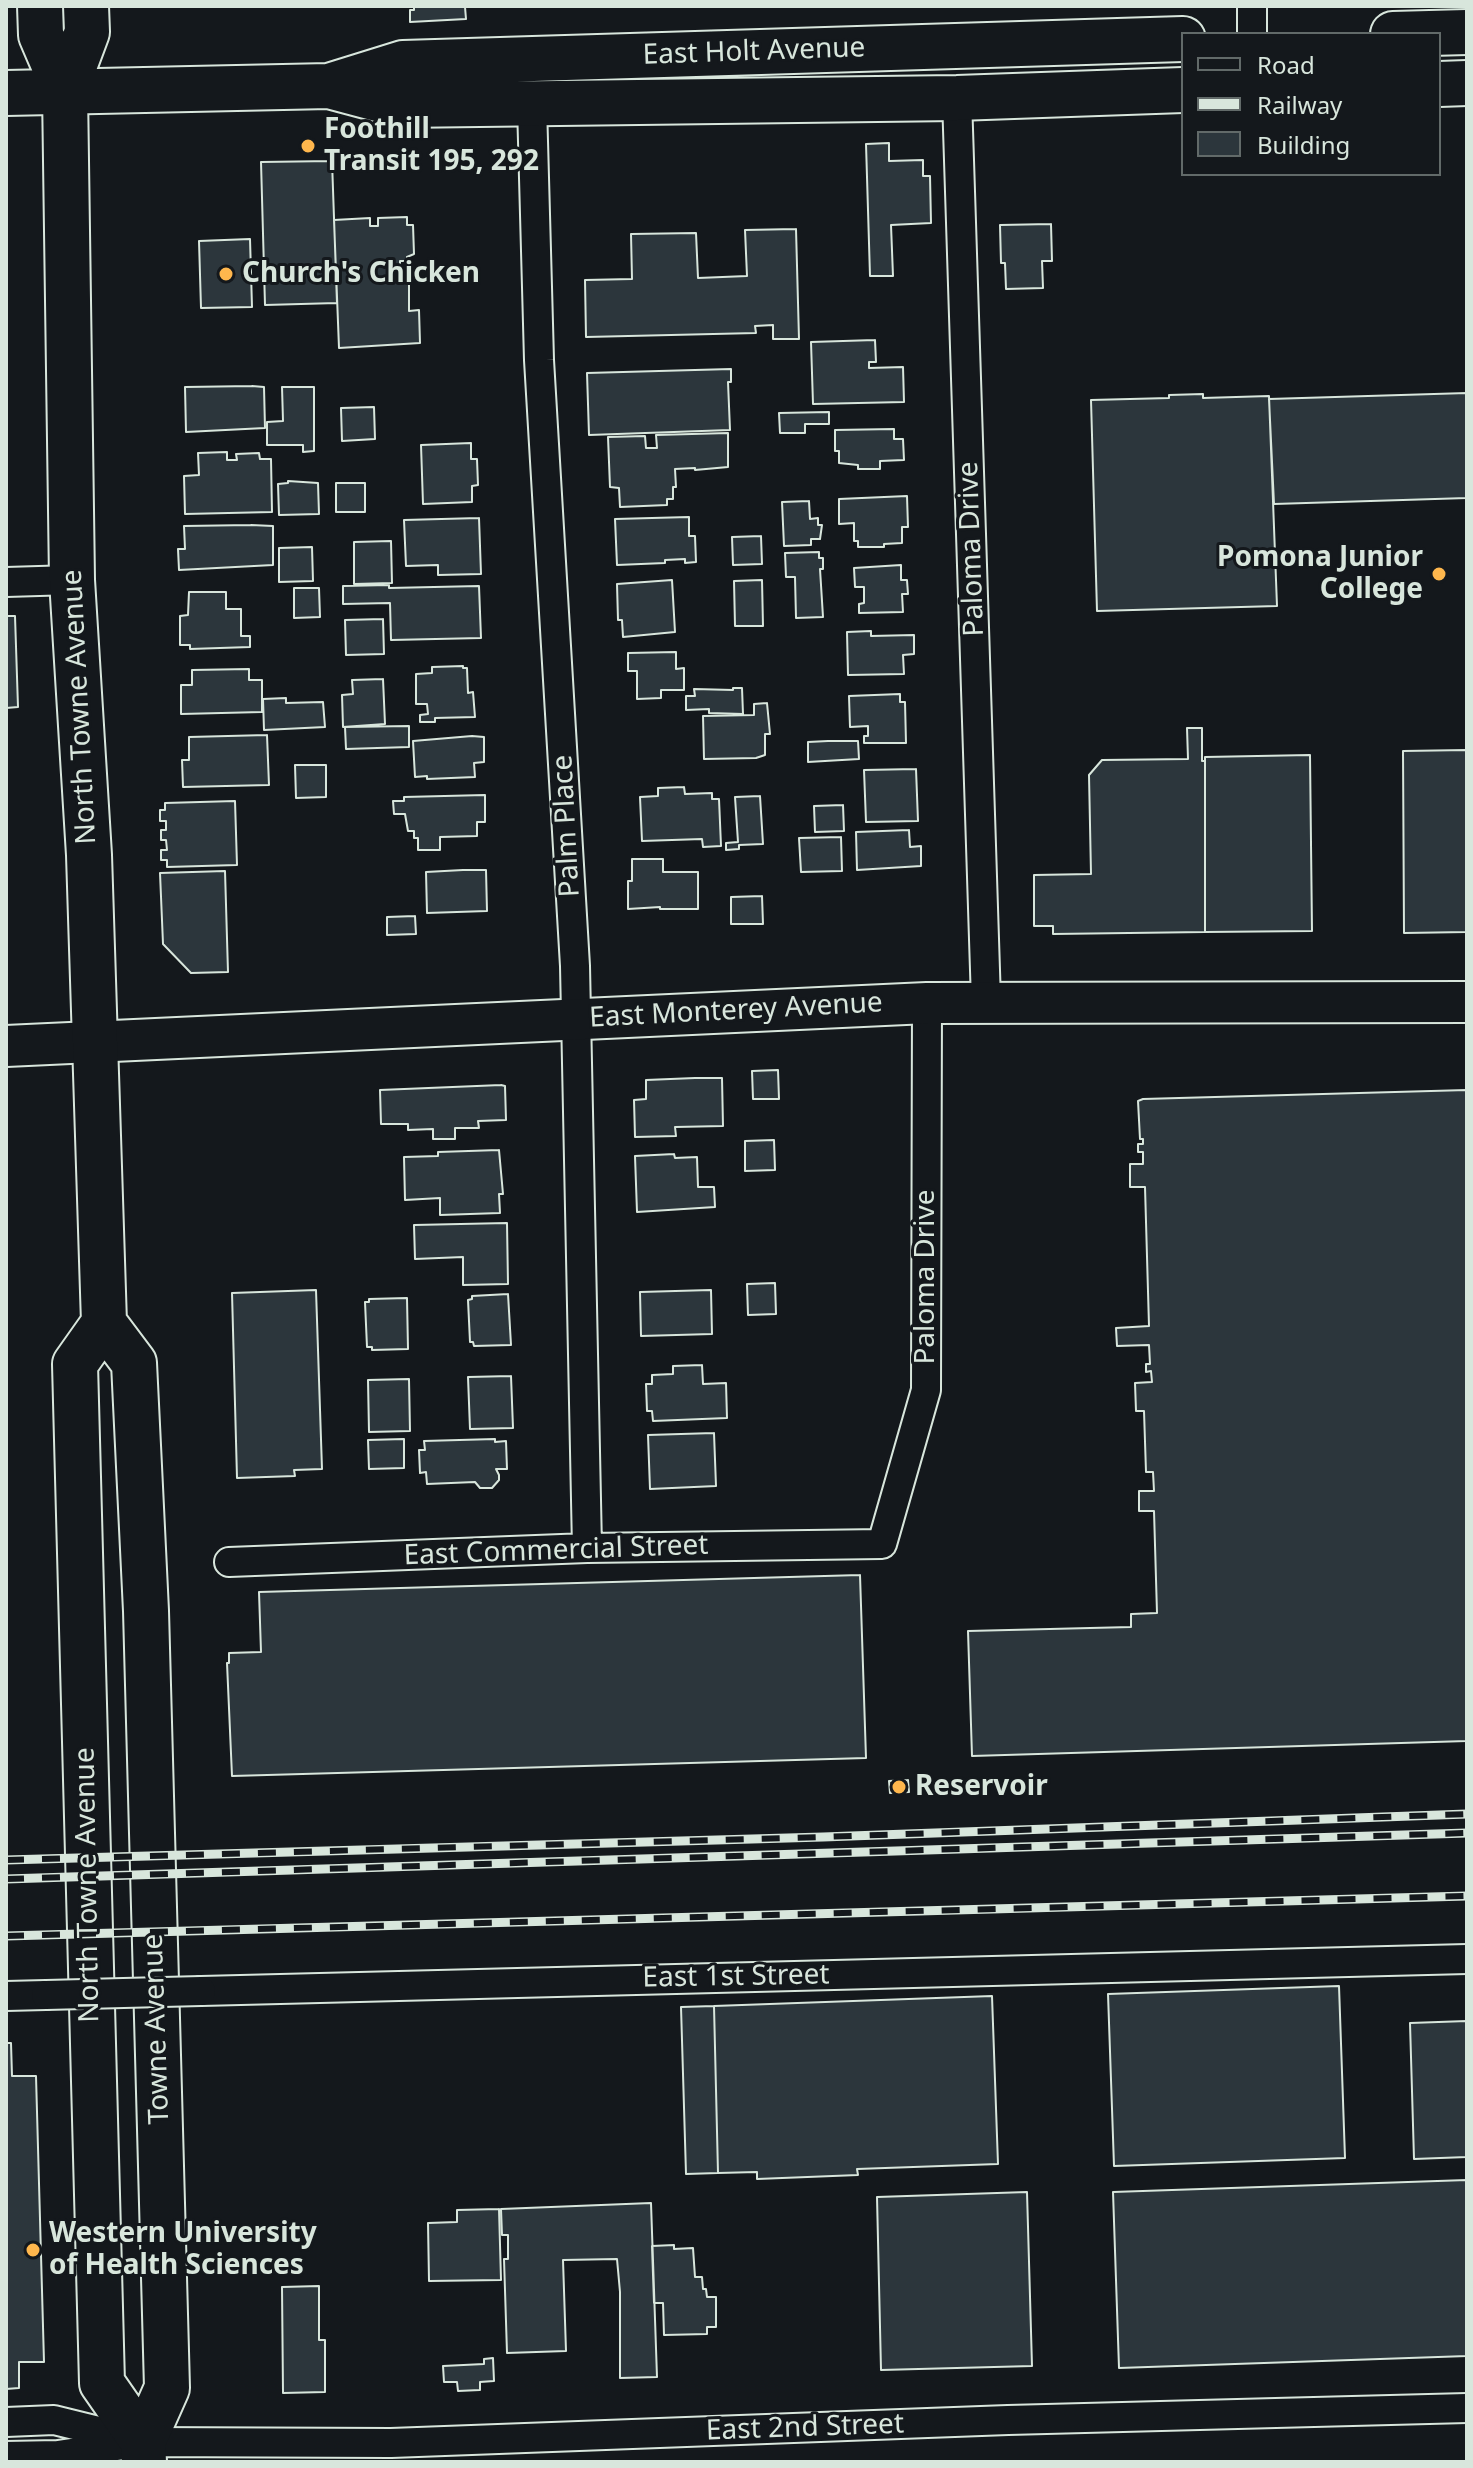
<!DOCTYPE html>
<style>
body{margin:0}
#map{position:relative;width:1473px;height:2468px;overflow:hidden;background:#14181c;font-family:"Noto Sans",sans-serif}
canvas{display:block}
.frame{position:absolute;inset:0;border:8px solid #d8e6dc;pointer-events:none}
.legend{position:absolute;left:1181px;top:32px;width:260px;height:144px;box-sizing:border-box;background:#14181c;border:2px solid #626a69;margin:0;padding:10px 14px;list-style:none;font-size:24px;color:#d8e6dc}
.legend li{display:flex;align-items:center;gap:16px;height:40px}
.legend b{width:40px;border:2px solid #626a69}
</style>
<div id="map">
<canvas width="1473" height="2468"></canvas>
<div class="frame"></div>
<ul class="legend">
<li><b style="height:10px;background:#14181c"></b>Road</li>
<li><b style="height:10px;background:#d8e6dc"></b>Railway</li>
<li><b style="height:22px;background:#2c363c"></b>Building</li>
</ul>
</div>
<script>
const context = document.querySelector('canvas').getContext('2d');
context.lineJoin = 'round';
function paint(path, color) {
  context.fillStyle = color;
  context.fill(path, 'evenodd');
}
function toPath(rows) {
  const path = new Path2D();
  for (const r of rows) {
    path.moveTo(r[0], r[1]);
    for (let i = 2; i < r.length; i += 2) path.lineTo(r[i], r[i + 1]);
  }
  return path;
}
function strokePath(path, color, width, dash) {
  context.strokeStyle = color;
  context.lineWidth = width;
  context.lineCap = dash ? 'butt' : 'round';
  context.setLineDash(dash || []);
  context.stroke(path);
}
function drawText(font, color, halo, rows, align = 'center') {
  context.font = font + ' "Noto Sans",sans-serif';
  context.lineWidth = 6;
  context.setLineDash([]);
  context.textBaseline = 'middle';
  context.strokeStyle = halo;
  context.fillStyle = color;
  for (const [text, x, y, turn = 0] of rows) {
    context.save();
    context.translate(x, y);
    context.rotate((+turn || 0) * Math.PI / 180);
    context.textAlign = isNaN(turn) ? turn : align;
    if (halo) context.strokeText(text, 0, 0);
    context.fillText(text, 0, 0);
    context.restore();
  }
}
const building = toPath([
 [414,6,463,6,465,7,466,19,410,22,410,10,414,10,414,6],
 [889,143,889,161,923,160,923,176,930,176,931,223,891,225,893,276,870,276,866,144,889,143],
 [332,161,337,303,265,305,261,162,332,161],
 [407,217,407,225,413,225,414,254,407,257,407,261,400,261,400,268,407,268,409,272,409,311,419,310,420,343,339,348,334,220,370,218,370,226,378,226,378,218,407,217],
 [1051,224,1052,261,1042,261,1043,288,1006,289,1005,263,1001,263,1000,225,1051,224],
 [796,229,799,339,773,339,773,325,755,326,756,333,586,337,585,280,632,279,631,234,696,233,698,278,747,276,745,230,796,229],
 [250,239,252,307,201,308,199,241,250,239],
 [875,340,876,362,869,362,869,368,903,367,904,402,813,404,811,342,875,340],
 [731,369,731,382,728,382,730,430,589,435,587,373,731,369],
 [252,386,264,387,265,428,186,432,185,387,252,386],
 [282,387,314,387,314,451,303,452,303,445,267,445,267,422,283,421,282,387],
 [1467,393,1467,498,1274,504,1269,399,1467,393],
 [1203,394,1203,398,1269,396,1277,606,1097,611,1091,400,1169,398,1169,395,1203,394],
 [374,407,375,439,342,441,341,408,374,407],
 [829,412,829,424,805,424,805,433,780,433,779,413,829,412],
 [894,429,894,439,903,439,904,460,880,461,880,469,858,469,858,465,839,463,839,451,835,451,835,430,894,429],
 [728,433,728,467,695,470,695,468,675,469,676,487,673,487,673,499,667,499,667,505,620,507,619,488,610,487,608,437,645,436,646,448,657,448,656,435,728,433],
 [471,443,471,459,477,459,478,485,472,486,472,502,423,504,421,445,471,443],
 [227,452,227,460,237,460,236,454,259,453,260,459,271,459,272,512,185,514,184,476,199,475,198,453,227,452],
 [288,481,318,483,319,514,279,515,278,484,288,483,288,481],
 [336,483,365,483,365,512,336,512,336,483],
 [907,496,908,527,902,527,902,543,884,544,884,547,858,547,858,541,854,541,854,523,839,524,839,499,907,496],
 [809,501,810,519,818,518,818,525,822,525,820,539,811,539,811,545,784,546,782,502,809,501],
 [689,517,689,536,695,536,696,562,685,563,685,559,665,560,665,563,617,565,615,519,689,517],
 [479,518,481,574,438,575,438,565,406,566,404,520,479,518],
 [251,525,273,526,273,565,179,570,178,549,185,549,184,526,251,525],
 [761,536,762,564,733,565,732,537,761,536],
 [391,541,392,583,354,584,354,542,391,541],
 [312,547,313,581,279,582,279,548,312,547],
 [819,552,819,558,823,558,823,569,820,569,823,617,796,618,795,577,786,577,785,553,819,552],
 [901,565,901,580,907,580,908,594,902,594,903,612,859,613,859,604,864,603,864,587,855,587,854,568,901,565],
 [672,580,675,632,623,637,622,620,618,620,617,584,672,580],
 [762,580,763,626,735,626,734,581,762,580],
 [389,585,389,588,479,586,481,638,391,640,390,603,343,604,343,586,389,585],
 [294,588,319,588,320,617,294,618,294,588],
 [189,592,226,592,226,609,241,609,241,636,250,636,250,647,190,649,190,645,180,645,180,616,188,615,189,592],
 [6,616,15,616,18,707,6,708,6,616],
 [383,619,384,654,346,655,345,620,383,619],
 [871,631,871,636,914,635,914,654,903,655,904,674,848,675,847,632,871,631],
 [676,652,676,669,684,668,684,690,661,690,661,698,637,699,637,671,628,671,628,653,676,652],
 [463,666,463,668,467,668,468,693,473,692,475,717,435,718,435,722,420,722,420,715,428,714,427,704,416,704,416,674,432,673,432,667,463,666],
 [249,669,249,680,262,680,262,712,181,714,181,685,192,685,192,670,249,669],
 [383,679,385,724,343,727,342,695,353,694,352,680,383,679],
 [733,688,742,688,743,714,709,713,709,709,686,710,686,696,695,696,694,689,733,690,733,688],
 [900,694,900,702,905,702,906,743,864,743,864,736,868,736,868,726,850,727,849,696,900,694],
 [286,698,286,703,323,702,325,727,264,730,263,699,286,698],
 [767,703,770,734,765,734,765,755,756,758,704,759,703,716,754,715,754,704,767,703],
 [409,726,409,747,346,749,345,727,409,726],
 [1187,728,1202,728,1202,761,1205,761,1205,932,1053,934,1053,926,1034,926,1034,875,1091,874,1089,775,1102,760,1188,759,1187,728],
 [267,735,269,785,183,787,182,760,189,760,189,737,267,735],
 [472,736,484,737,484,762,474,763,475,777,427,779,427,776,415,777,413,741,472,736],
 [828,741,858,741,859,759,808,762,808,742,828,741],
 [1467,750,1467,932,1404,933,1403,751,1467,750],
 [1310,755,1312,931,1205,932,1205,757,1310,755],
 [295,765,326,765,326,797,296,798,295,765],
 [916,769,918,821,866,822,864,770,916,769],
 [684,787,685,794,712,793,712,799,719,799,721,846,703,847,702,839,642,841,640,797,658,796,658,788,684,787],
 [485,795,485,822,477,822,477,836,440,837,440,850,418,850,418,838,414,838,414,831,408,831,405,814,394,814,393,801,404,801,404,797,485,795],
 [760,796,763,844,739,845,739,849,726,850,726,843,738,842,735,797,760,796],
 [235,801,237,865,167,867,167,860,161,860,161,850,167,850,166,840,161,840,161,830,166,830,166,821,160,821,160,810,165,810,165,803,235,801],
 [843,805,844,831,815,832,814,806,843,805],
 [909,830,910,847,921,846,921,866,857,870,856,832,909,830],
 [841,837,842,871,801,872,799,838,841,837],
 [632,859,663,859,663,872,698,872,698,909,660,909,660,907,628,909,628,881,632,881,632,859],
 [463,870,486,870,487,911,427,913,426,872,463,870],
 [225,871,228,972,191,973,163,944,160,873,225,871],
 [762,896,763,924,731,924,731,897,762,896],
 [415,916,416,934,387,935,387,917,415,916],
 [778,1070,779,1099,753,1099,752,1071,778,1070],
 [695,1078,722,1078,723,1126,675,1127,676,1136,635,1137,634,1100,646,1099,646,1080,695,1078],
 [501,1085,505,1086,506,1120,478,1121,479,1128,455,1128,455,1139,433,1139,433,1129,408,1130,408,1124,381,1124,380,1090,501,1085],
 [1467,1090,1467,1741,972,1756,968,1631,1131,1627,1131,1614,1157,1613,1154,1511,1139,1511,1139,1491,1154,1491,1153,1472,1146,1472,1144,1411,1136,1411,1135,1383,1152,1382,1151,1371,1146,1372,1146,1364,1150,1364,1149,1345,1117,1346,1116,1328,1149,1326,1145,1187,1130,1187,1130,1164,1143,1164,1143,1152,1138,1152,1138,1144,1143,1144,1143,1139,1140,1139,1138,1101,1143,1099,1467,1090],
 [774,1140,775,1170,745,1171,745,1141,774,1140],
 [499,1150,503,1194,499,1194,500,1213,440,1215,440,1198,405,1200,404,1157,438,1156,438,1152,499,1150],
 [674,1154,675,1158,697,1157,698,1187,714,1187,715,1207,637,1212,635,1156,674,1154],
 [507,1223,508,1284,463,1285,463,1257,415,1259,414,1225,507,1223],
 [775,1283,776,1314,748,1315,747,1284,775,1283],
 [316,1290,322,1469,294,1470,295,1476,237,1478,232,1293,316,1290],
 [711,1290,712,1334,641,1336,640,1292,711,1290],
 [508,1294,511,1345,474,1346,473,1342,470,1342,468,1300,472,1299,472,1296,508,1294],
 [407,1298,408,1349,372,1350,372,1347,367,1347,365,1302,369,1302,369,1299,407,1298],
 [702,1365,703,1384,726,1383,727,1418,653,1421,652,1411,647,1411,646,1384,652,1384,652,1375,673,1374,673,1366,702,1365],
 [511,1376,513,1428,470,1429,468,1377,511,1376],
 [409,1379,410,1431,369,1432,368,1380,409,1379],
 [714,1433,716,1486,650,1489,648,1435,714,1433],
 [404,1439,404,1468,369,1469,368,1440,404,1439],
 [495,1439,495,1442,506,1441,507,1469,496,1469,499,1475,499,1480,492,1488,480,1488,475,1482,427,1484,426,1472,420,1473,419,1450,425,1450,424,1441,495,1439],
 [860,1575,866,1758,232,1776,227,1663,229,1663,229,1653,261,1652,259,1592,860,1575],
 [908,1780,909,1792,890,1793,889,1781,908,1780],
 [1339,1986,1345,2158,1114,2166,1108,1994,1339,1986],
 [992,1996,998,2164,857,2169,858,2175,757,2179,757,2172,718,2173,714,2006,992,1996],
 [714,2006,718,2173,686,2174,681,2007,714,2006],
 [1467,2021,1467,2157,1414,2159,1410,2023,1467,2021],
 [6,2043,11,2043,12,2076,36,2076,44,2362,19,2362,19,2388,6,2389,6,2043],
 [1467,2180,1467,2356,1119,2368,1113,2192,1467,2180],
 [1027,2192,1032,2366,881,2370,877,2197,1027,2192],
 [651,2203,657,2377,620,2378,620,2292,617,2259,563,2260,566,2351,507,2353,504,2259,508,2259,508,2235,502,2235,501,2209,651,2203],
 [499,2209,501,2280,429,2281,428,2223,457,2222,457,2210,499,2209],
 [674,2245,674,2249,693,2248,695,2277,702,2277,703,2289,706,2289,707,2297,716,2297,716,2327,707,2327,707,2334,664,2335,663,2303,654,2303,652,2246,674,2245],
 [319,2286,319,2340,325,2340,325,2392,283,2393,282,2287,319,2286],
 [493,2358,494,2381,480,2382,480,2390,458,2391,457,2382,444,2382,443,2366,484,2364,484,2359,493,2358]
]);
paint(building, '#2c363c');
strokePath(building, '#d8e6dc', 2);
const street = toPath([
 [1252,6,1252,34],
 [957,98,986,1001],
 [532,105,539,360,575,966,587,1548],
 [6,582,72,580],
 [229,1562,587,1548,882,1544,926,1390,927,1003],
 [201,1991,1467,1959],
 [6,1996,46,1995],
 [6,2422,54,2420,131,2439],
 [6,2456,58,2455,143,2442,391,2443,1008,2420,1467,2408]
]);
const secondary = toPath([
 [6,1046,927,1003,1467,1002]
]);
const primary = toPath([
 [40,6,41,35,65,91,72,580,89,855,104,1323,134,1363,146,1611,167,2388,143,2442,144,2462],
 [1393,34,1467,32],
 [1439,84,1467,83],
 [329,86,403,63,1183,39],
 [65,91,87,32,86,6],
 [6,93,329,86,400,105,957,98,1183,90],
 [104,1323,75,1364,102,2383,143,2442]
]);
strokePath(street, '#d8e6dc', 32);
strokePath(secondary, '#d8e6dc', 44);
strokePath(primary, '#d8e6dc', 48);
strokePath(street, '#14181c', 28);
strokePath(secondary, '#14181c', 40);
strokePath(primary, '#14181c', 44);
const rail = toPath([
 [6,1860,823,1837,1467,1814],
 [6,1879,1467,1833],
 [6,1936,1467,1896]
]);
strokePath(rail, '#d8e6dc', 9);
strokePath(rail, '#14181c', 6, [18]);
const streetBridge = toPath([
 [46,1995,201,1991]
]);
strokePath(streetBridge, '#d8e6dc', 32, []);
strokePath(streetBridge, '#14181c', 28);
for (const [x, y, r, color] of [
 [308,146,8,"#ffb74d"],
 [226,274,8,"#ffb74d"],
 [1439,574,8,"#ffb74d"],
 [899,1787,8,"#ffb74d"],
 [33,2250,8,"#ffb74d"]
]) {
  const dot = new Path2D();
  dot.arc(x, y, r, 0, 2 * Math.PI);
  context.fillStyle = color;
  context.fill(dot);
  strokePath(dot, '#14181c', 3);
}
drawText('28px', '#d8e6dc', '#14181c', [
 ["East Holt Avenue",754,52,-2],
 ["Paloma Drive",972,549,-92],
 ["North Towne Avenue",80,707,-93],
 ["Palm Place",567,826,-93],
 ["East Monterey Avenue",736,1011,-3],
 ["Paloma Drive",926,1277,-90],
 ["East Commercial Street",556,1551,-2],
 ["North Towne Avenue",88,1885,-91],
 ["East 1st Street",736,1977,-1],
 ["Towne Avenue",157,2029,-92],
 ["East 2nd Street",805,2428,-2]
]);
drawText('bold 28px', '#d8e6dc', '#14181c', [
 ["Foothill",324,130],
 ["Transit 195, 292",324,162],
 ["Church's Chicken",242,274],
 ["Pomona Junior",1423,558,"right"],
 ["College",1423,590,"right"],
 ["Reservoir",915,1787],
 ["Western University",49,2234],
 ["of Health Sciences",49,2266]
], 'left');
</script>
